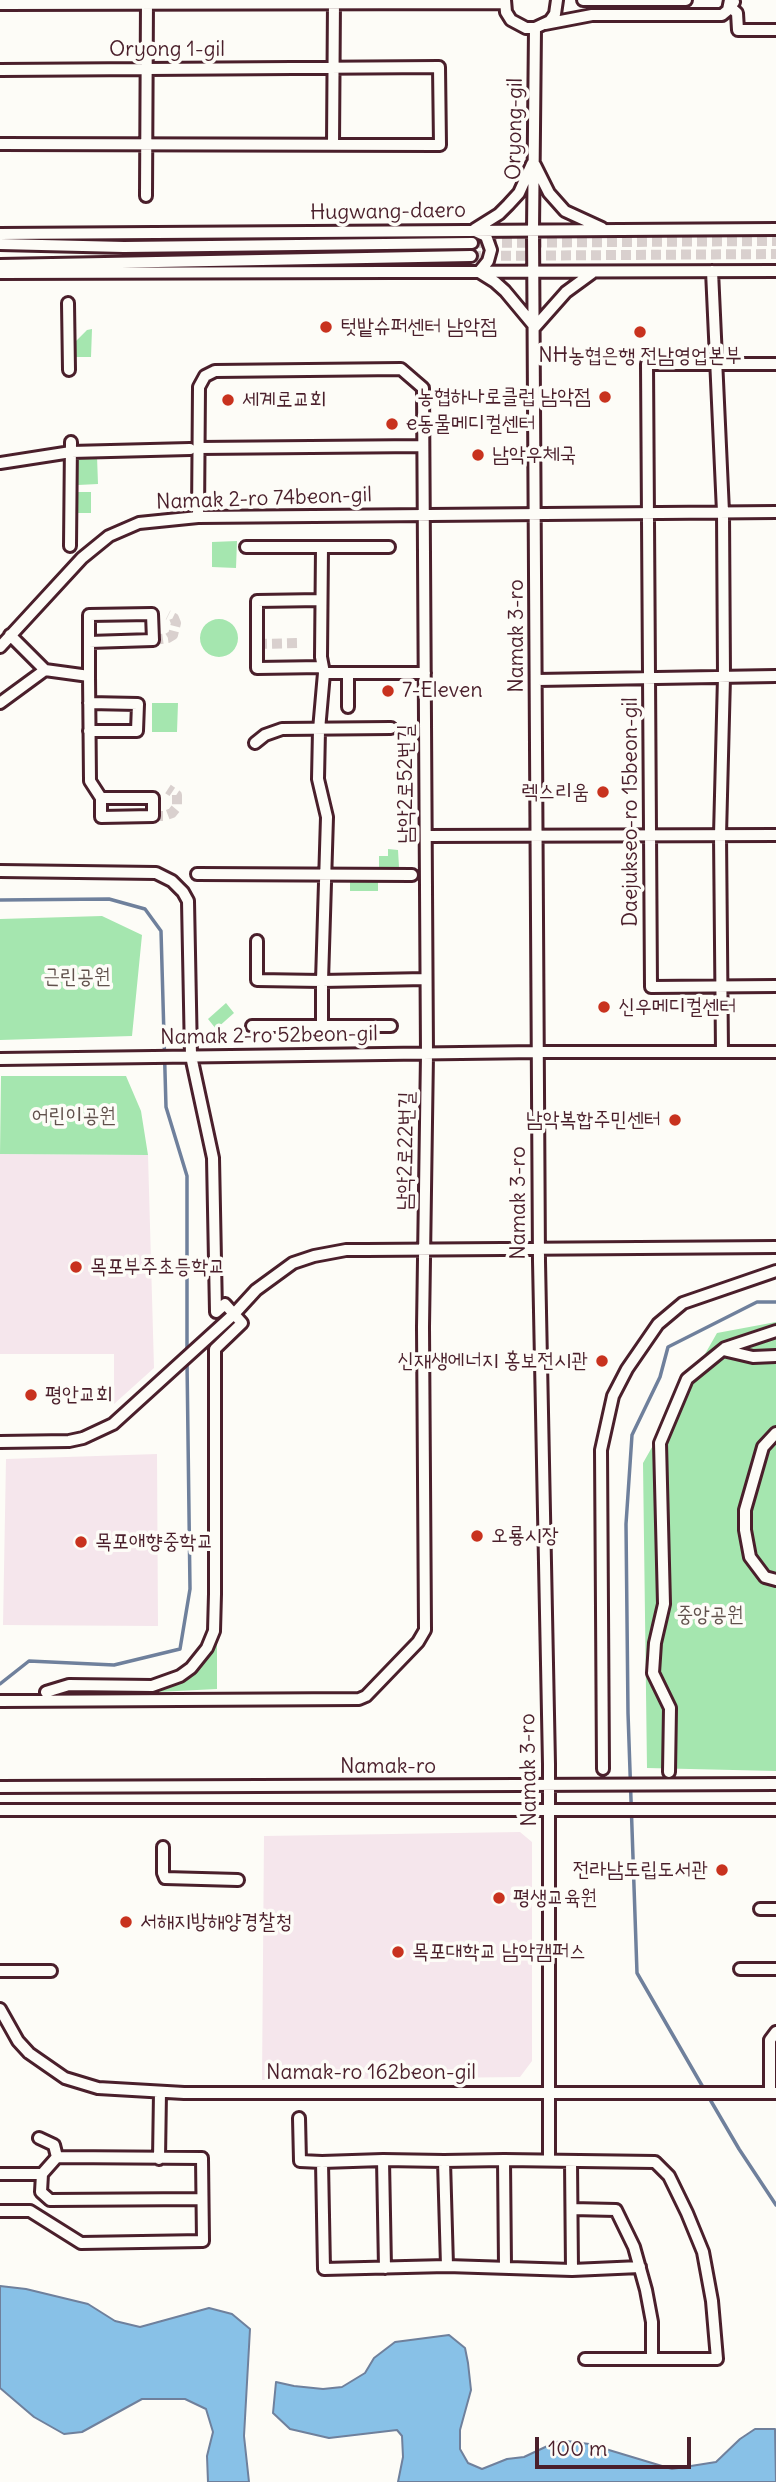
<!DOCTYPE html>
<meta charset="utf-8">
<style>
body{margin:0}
#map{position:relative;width:776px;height:2482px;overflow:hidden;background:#fdfcf7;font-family:Delius,sans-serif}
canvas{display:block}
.scale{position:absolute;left:535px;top:2437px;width:156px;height:32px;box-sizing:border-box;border:4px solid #4a1f2b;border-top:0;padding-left:9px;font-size:21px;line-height:24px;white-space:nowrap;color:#4a1f2b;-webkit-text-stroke:5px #fdfcf7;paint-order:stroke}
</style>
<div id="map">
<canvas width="776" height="2482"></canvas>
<div class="scale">100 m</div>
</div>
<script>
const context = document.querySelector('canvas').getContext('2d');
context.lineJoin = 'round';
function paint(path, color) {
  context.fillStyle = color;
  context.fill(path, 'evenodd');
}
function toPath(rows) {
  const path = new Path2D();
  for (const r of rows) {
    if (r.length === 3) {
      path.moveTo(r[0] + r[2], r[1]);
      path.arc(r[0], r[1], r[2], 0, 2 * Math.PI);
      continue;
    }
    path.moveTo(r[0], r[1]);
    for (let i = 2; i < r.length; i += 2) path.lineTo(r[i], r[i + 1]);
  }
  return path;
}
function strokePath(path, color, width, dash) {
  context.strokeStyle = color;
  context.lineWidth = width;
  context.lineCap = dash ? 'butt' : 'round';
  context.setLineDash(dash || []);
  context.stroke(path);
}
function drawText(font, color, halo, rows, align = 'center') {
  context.font = font + ' Delius,"Poor Story",sans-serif';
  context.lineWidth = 7;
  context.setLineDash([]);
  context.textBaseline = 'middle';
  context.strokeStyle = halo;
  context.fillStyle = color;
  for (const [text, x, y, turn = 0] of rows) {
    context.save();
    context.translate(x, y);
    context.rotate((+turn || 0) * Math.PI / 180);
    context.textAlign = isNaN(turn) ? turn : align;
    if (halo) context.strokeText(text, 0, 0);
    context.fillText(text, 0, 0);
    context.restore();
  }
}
paint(toPath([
 [0,1154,148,1155,154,1368,114,1404,114,1354,0,1354],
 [157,1454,158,1626,3,1625,6,1459],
 [520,1832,532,1842,532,2061,520,2077,262,2080,264,1836]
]), '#f5e6ec');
paint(toPath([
 [92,329,91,357,73,357,74,343,87,330],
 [78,456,97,456,98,484,78,485,73,479,73,461],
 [76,492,91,492,91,513,76,513],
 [237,541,236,568,212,567,212,542],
 [219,638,19],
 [152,703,178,703,177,732,152,732],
 [388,849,398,850,399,867,379,867,379,856,388,856],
 [350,875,378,875,378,891,350,891],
 [102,916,142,935,132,1036,0,1040,0,919],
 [226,1003,234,1013,216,1029,208,1019],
 [1,1076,126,1076,141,1111,148,1155,0,1154],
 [776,1322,776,1771,647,1768,643,1463,717,1333],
 [217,1632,217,1689,157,1692,191,1673]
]), '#a5e6af');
const water = toPath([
 [0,2286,26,2289,88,2304,115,2321,140,2327,209,2308,232,2314,250,2329,244,2436,249,2482,208,2482,207,2456,213,2432,206,2409,185,2399,142,2399,82,2432,64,2434,34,2417,0,2388,0,2286],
 [449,2335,465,2348,468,2363,471,2390,460,2430,460,2449,468,2463,482,2469,507,2459,524,2457,556,2442,567,2441,589,2444,672,2469,716,2462,740,2439,755,2429,775,2429,776,2482,398,2482,403,2457,402,2436,397,2430,329,2438,290,2429,273,2413,276,2382,294,2386,323,2389,342,2387,365,2373,374,2358,395,2342,449,2335]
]);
paint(water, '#88c1e7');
strokePath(water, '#6f809c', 2);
strokePath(toPath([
 [0,900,109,899,145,909,161,931,166,1107,187,1176,187,1354],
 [0,1684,29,1661,114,1665,180,1649,190,1589,187,1361],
 [704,2089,637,1973,628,1713,626,1524,632,1435,660,1377,668,1347,757,1302,776,1302],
 [708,2096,739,2149,776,2205]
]), '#6f809c', 3.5);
strokePath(toPath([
 [472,243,776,241],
 [471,256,776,254],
 [153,640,168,638,173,635,176,623,174,618,168,615],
 [257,644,301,643],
 [153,816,164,816,172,813,177,807,177,795,168,789]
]), '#d9d0ce', 10, [10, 5]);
const minor = toPath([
 [505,0,506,12,511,20,526,28,535,28,550,21,555,14,557,0],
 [583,0,686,0],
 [734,2,729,6,737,13,738,30,776,30],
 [0,4,505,3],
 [545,24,592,15,722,15,728,10,730,0],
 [535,28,533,230,539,1261,549,1764,549,2159],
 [0,70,439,67,440,145,0,144],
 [333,145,334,0],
 [535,165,549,193,565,211,602,228],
 [146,196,147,0],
 [475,229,499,214,508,205,519,193,532,164],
 [475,231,486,236,491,250,488,261,479,272,495,282,505,291,535,327,566,292,592,273],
 [0,234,776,229],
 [0,244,124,247,472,243],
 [0,265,471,256],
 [712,271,723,512,724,677,720,835,722,1052],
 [0,273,776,271],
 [68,303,69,370],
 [776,364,647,364,651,987,776,986],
 [199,448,423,446],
 [0,463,71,452,190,449],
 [70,546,71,442],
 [246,547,389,547],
 [322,547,321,657,324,673,319,730,318,779,327,817,322,981,426,979],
 [321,600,257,601,257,668,323,667],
 [10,635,45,670,89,676,90,781,101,798,101,817,153,816,153,798,101,798],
 [0,647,82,558,109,536,139,523,198,517,776,512],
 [324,673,425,673],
 [89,676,89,615,152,614,153,640,89,642],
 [537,680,776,676],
 [0,703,45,670],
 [89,703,138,704,137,731,89,731],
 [348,707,348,673],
 [255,743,265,735,282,729,391,728],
 [426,836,776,835],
 [0,871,156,873,172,881,183,892,188,901,191,1056,213,1158,216,1312,225,1304,242,1323,215,1349,215,1594,214,1631,207,1648,191,1668,180,1676,152,1686,69,1685,46,1692],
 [197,874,412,875],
 [252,1026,322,1026,322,981,257,980,257,941],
 [322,1026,391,1026],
 [0,1059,538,1052,776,1052],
 [723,1350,753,1357,776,1356],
 [776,1433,763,1447,745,1510,745,1530,750,1557,765,1577,776,1580],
 [0,1442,69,1441,83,1438,113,1424,234,1314,256,1290,293,1263,314,1256,346,1250,366,1250,776,1247],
 [0,1701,359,1699,366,1696,418,1642,425,1630,423,1327,427,1054,423,388,401,369,215,371,205,376,199,387,198,517],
 [603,1769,601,1450,613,1396,627,1369,658,1324,683,1303,776,1271],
 [669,1772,670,1708,653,1673,655,1643,664,1604,660,1443,687,1379,725,1348,776,1331],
 [0,1787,776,1784],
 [0,1810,776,1810],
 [163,1847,163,1873,165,1878,238,1880],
 [760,1909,776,1909],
 [740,1969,776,1969],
 [0,1971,51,1971],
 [0,2009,18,2041,29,2053,65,2078,98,2088,184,2093,776,2093],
 [770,2093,770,2040,776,2032],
 [299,2118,300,2161,322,2162],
 [39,2138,54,2145,57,2157],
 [159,2159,160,2092],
 [383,2160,322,2162,324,2269,447,2266,572,2270,640,2267],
 [571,2161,572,2270],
 [0,2174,42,2174,57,2157,202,2158,203,2241,81,2243,30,2211,0,2211],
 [42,2174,41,2192,50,2200,202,2199],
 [572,2209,616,2210,634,2247,646,2290,652,2322,652,2359],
 [447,2266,444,2161,504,2160],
 [505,2267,504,2160,655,2162,669,2176,687,2213,703,2252,712,2301,717,2359,585,2359],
 [385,2268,383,2160,444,2161]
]);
strokePath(minor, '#4a1f2b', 16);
strokePath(minor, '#fdfcf7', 10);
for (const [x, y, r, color] of [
 [326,327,7,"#c8321e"],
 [640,332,7,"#c8321e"],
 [605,397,7,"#c8321e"],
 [228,400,7,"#c8321e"],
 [392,424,7,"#c8321e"],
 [478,455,7,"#c8321e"],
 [388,691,7,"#c8321e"],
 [603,792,7,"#c8321e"],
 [604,1007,7,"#c8321e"],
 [675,1120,7,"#c8321e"],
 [76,1267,7,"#c8321e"],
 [602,1361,7,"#c8321e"],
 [31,1395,7,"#c8321e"],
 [477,1536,7,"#c8321e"],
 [81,1542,7,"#c8321e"],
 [722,1870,7,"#c8321e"],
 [499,1898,7,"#c8321e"],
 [126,1922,7,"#c8321e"],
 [398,1952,7,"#c8321e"]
]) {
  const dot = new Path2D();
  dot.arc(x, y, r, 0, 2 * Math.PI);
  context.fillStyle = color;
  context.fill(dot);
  strokePath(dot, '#fdfcf7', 2.5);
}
drawText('21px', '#4a1f2b', '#fdfcf7', [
 ["Oryong 1-gil",167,50],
 ["Oryong-gil",515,129,-89],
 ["Hugwang-daero",388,212,-1],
 ["Namak 2-ro 74beon-gil",264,499,-2],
 ["Namak 3-ro",517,636,-90],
 ["남악2로52번길",406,784,-90],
 ["Daejukseo-ro 15beon-gil",631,812,-90],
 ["Namak 2-ro 52beon-gil",269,1036,-1],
 ["남악2로22번길",406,1151,-89],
 ["Namak 3-ro",519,1203,-90],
 ["Namak-ro",388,1767],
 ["Namak 3-ro",529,1770,-91],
 ["Namak-ro 162beon-gil",371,2073]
]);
drawText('21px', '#4a1f2b', '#fdfcf7', [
 ["텃밭슈퍼센터 남악점",340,327],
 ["NH농협은행 전남영업본부",640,356,"center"],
 ["농협하나로클럽 남악점",591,397,"right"],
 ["세계로교회",242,400],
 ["e동물메디컬센터",406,424],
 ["남악우체국",492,455],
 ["7-Eleven",402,691],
 ["렉스리움",589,792,"right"],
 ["신우메디컬센터",618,1007],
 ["남악복합주민센터",661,1120,"right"],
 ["목포부주초등학교",90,1267],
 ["신재생에너지 홍보전시관",588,1361,"right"],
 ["평안교회",45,1395],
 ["오룡시장",491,1536],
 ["목포애향중학교",95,1542],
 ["전라남도립도서관",708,1870,"right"],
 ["평생교육원",513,1898],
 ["서해지방해양경찰청",140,1922],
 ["목포대학교 남악캠퍼스",412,1952]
], 'left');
drawText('21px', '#61514c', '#fdfcf7', [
 ["근린공원",77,977],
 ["어린이공원",74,1116],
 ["중앙공원",710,1615]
]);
</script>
